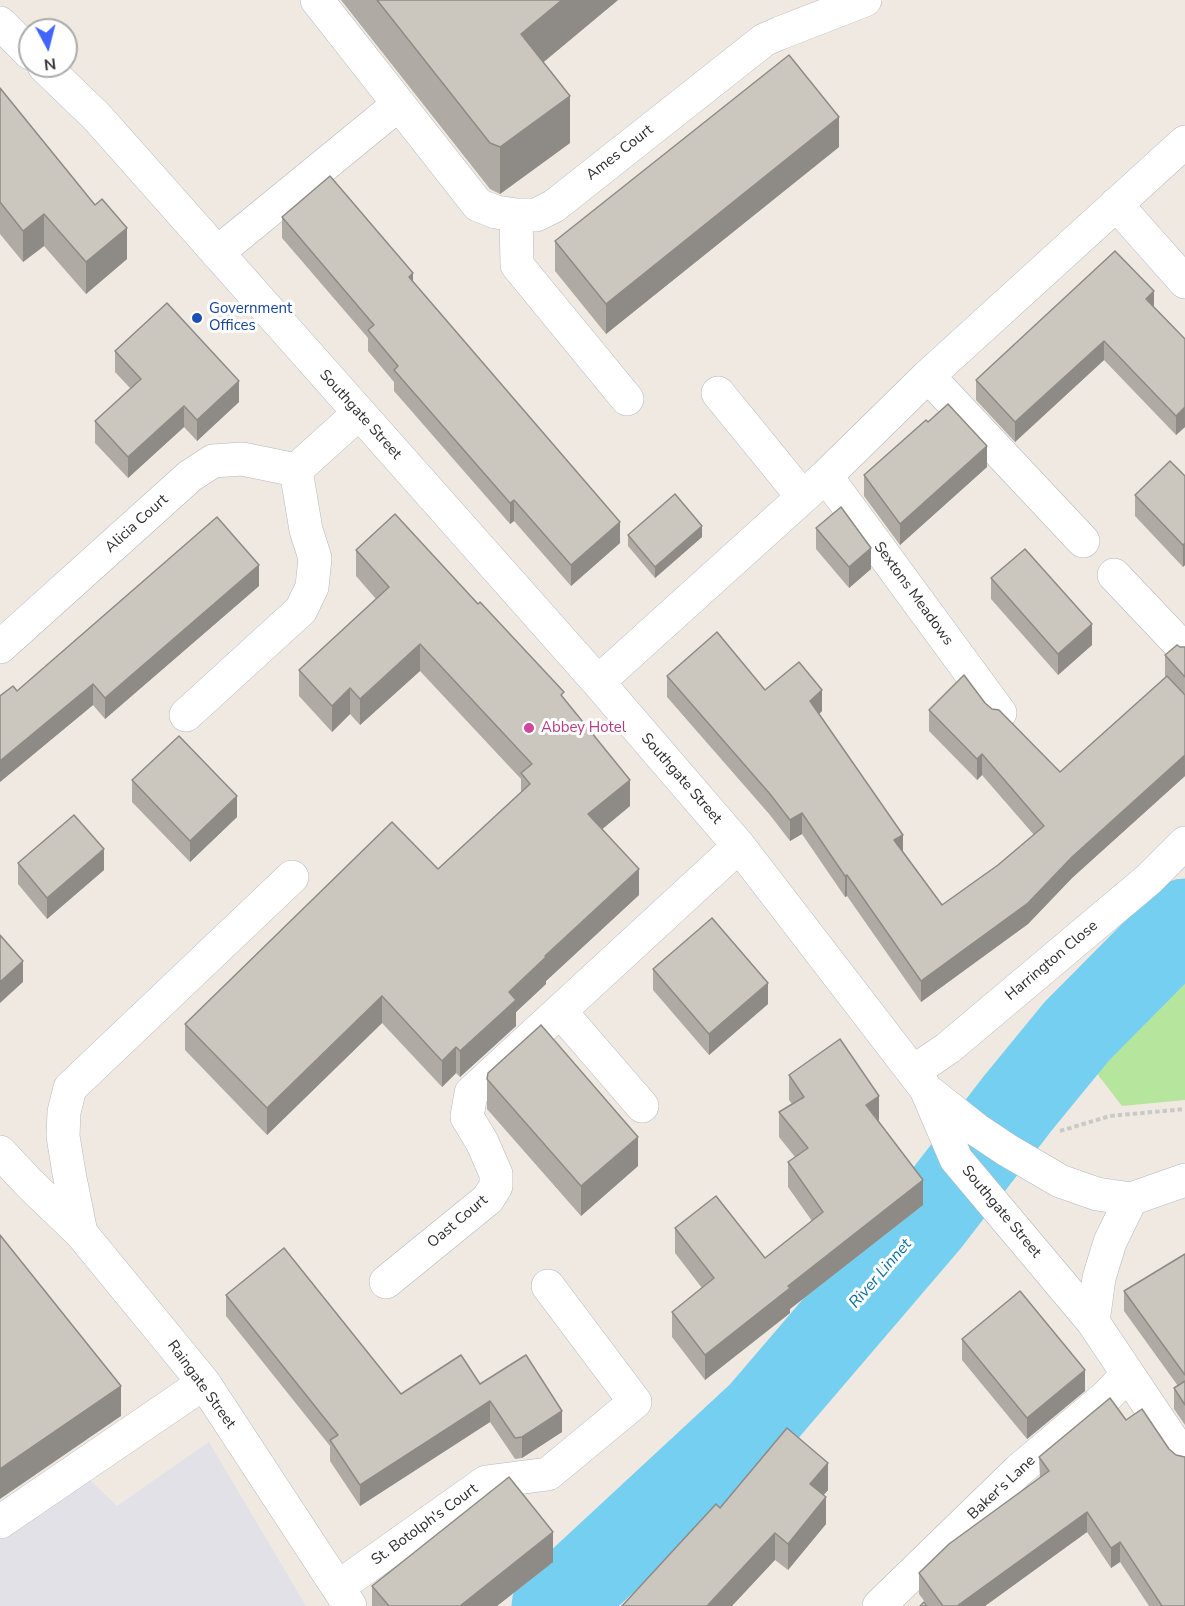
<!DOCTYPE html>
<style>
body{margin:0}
#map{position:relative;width:1185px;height:1606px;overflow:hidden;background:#efe9e1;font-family:"Nunito Sans",sans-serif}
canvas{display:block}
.north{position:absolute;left:18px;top:18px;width:60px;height:60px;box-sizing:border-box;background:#fff;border:2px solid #ababab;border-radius:50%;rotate:173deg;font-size:16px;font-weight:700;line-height:24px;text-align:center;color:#2e2e2e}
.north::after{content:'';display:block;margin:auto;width:21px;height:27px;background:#4264fb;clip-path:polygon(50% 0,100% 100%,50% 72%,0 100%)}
</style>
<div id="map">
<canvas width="1185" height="1606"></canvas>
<div class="north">N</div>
</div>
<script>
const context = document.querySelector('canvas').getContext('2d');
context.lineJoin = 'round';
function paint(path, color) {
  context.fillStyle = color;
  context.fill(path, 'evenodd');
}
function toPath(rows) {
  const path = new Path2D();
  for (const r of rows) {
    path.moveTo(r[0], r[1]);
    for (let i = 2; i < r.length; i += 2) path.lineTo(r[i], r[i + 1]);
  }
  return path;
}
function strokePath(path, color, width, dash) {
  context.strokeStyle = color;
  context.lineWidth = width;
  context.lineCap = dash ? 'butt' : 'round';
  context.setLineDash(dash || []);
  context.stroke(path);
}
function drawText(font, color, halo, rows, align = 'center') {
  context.font = font + ' "Nunito Sans",sans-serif';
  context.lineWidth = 6;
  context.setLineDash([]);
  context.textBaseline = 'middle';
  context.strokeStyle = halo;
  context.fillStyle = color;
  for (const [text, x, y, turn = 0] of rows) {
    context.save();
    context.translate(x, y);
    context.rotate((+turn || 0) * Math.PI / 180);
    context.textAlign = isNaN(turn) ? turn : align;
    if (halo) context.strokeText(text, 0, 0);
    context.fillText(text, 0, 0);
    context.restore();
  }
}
paint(toPath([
 [209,1442,306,1606,0,1606,0,1540,88,1478,117,1506]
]), '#e3e1e8');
paint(toPath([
 [1185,934,1185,1100,1122,1106,1078,1049]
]), '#b6e59e');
strokePath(toPath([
 [555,1606,761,1415,927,1221,1018,1103,1077,1031,1185,922]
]), '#75cff0', 87);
const minor = toPath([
 [317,0,478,205,496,212,516,215,536,215,554,206,764,40,780,33,865,0],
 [0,23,30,53],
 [44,66,97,117,598,682,739,846,926,1089,956,1159,1093,1322,1185,1459],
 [1116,204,1185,282],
 [516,215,517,265,627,399],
 [217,253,399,104],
 [928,376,1083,541],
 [718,393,802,496],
 [826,476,1000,713],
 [1114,575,1185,650],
 [0,647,190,476,213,461,242,459,296,470],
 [598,682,826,476,928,376,1185,142],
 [186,715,301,610,312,587,315,558,306,530,296,470,358,414],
 [560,1011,642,1106],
 [913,1072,948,1048,1149,879,1185,843],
 [929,1092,977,1130,1007,1150,1060,1181,1097,1194,1131,1199,1185,1180],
 [0,1152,29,1183,81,1233,204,1383,350,1606],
 [81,1233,69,1173,63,1136,64,1112,70,1088,292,877],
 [386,1282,488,1199,496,1186,496,1174,482,1142,467,1117,471,1093,739,846],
 [1093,1322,1099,1278,1110,1242,1131,1199],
 [0,1522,204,1383],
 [337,1586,348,1580,486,1482,548,1474,635,1402,548,1286],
 [879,1606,1019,1470,1106,1397,1128,1374]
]);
strokePath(minor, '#b4b7c1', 34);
strokePath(toPath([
 [1060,1131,1110,1116,1185,1109]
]), '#c9c9c9', 4, [4.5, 3]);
strokePath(minor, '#fff', 33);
paint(toPath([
 [341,0,618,0,543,62,570,143,500,194,490,189],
 [0,88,127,259,86,294,44,246,23,262,0,234],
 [839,147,606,334,555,271,555,241],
 [282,217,413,282,620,543,571,586,514,521,510,524,394,391,394,382,368,351,368,338,282,238],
 [1154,307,1185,339,1185,427,1176,435,1104,360,1015,442,976,400,976,380],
 [115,351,239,402,197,441,184,427,128,478,95,443,95,421,131,389,115,372],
 [928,422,987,467,900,545,864,496,864,475],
 [1185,476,1185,565,1183,567,1135,516,1135,495],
 [816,528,871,569,849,588,816,549],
 [628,535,702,537,655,578,628,546],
 [356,550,564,699,630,806,602,829,639,895,546,981,546,984,516,1012,516,1026,460,1077,456,1073,442,1087,382,1023,267,1135,185,1050,185,1024,438,869,521,792,521,779,420,671,360,725,350,714,332,732,299,696,299,670,376,599,356,576],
 [991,578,1092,645,1058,675,991,599],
 [259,586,105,719,93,705,0,782,0,696,17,691],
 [1180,647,1185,647,1185,776,1072,878,1028,924,921,1002,847,896,845,897,802,834,790,841,770,815,667,697,667,676,765,690,822,711,819,714,903,851,942,905,998,865,1034,835,982,775,977,780,929,731,929,710,985,703,1060,772,1166,677,1165,676,1165,655],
 [132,780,237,817,190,862,132,802],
 [18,863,104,870,47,919,18,884],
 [653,969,768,1004,709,1055,653,990],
 [789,1075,879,1121,923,1205,790,1309,790,1313,705,1380,672,1337,672,1312,702,1288,675,1253,675,1228,765,1258,812,1221,788,1187,788,1162,795,1157,779,1137,779,1112,792,1104,789,1100],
 [487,1079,638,1166,581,1216,487,1109],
 [1185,1254,1185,1425,1174,1409,1174,1388,1178,1386,1124,1311,1124,1291],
 [226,1295,401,1394,480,1384,562,1432,522,1458,515,1459,490,1422,360,1506,330,1461,330,1446,226,1316],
 [962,1339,1085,1391,1027,1439,962,1360],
 [1039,1457,1185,1606,1149,1606,1120,1562,1111,1568,1087,1532,985,1606,928,1606,919,1594,919,1573,1040,1478],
 [828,1490,823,1495,826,1524,788,1570,775,1560,720,1508],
 [553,1562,497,1606,372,1606,372,1586]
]), '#afaba4');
paint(toPath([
 [562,0,618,0,521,81,521,34],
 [570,96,570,143,500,194,500,147],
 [839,117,839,147,606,334,606,304],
 [44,214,44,246,23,262,23,231],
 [127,228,127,259,86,294,86,262],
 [413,273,413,294,409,277],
 [1154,291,1154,311,1146,299],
 [1104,341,1104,360,1015,442,1015,422],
 [239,381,239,402,197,441,197,420],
 [184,406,184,427,128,478,128,457],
 [1185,407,1185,427,1176,435,1176,416],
 [987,446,987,467,900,545,900,524],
 [514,500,514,521,510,524,510,503],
 [620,522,620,543,571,586,571,565],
 [702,526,702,537,655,578,655,567],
 [1185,543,1185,565,1183,567,1183,545],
 [871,548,871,569,849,588,849,567],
 [259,565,259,586,105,719,105,698],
 [1092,624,1092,645,1058,675,1058,654],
 [420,644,420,671,360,725,360,699],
 [93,684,93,705,0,782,0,761],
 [350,688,350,714,332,732,332,706],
 [822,690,822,711,810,722,810,701],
 [982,754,982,775,977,780,977,759],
 [1185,755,1185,776,1072,878,1028,924,921,1002,921,981,1072,857],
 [630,780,630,806,588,841,588,814],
 [237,796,237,817,190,862,190,841],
 [802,813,802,834,790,841,790,820],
 [903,835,903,856,894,840],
 [104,849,104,870,47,919,47,898],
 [639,869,639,895,546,981,546,984,516,1012,516,1026,460,1077,460,1051,509,992,545,956],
 [847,875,847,896,845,897,845,876],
 [23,961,23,982,0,1003,0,982],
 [768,983,768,1004,709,1055,709,1034],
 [382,996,382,1023,267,1135,267,1108],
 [456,1047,456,1073,442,1087,442,1061],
 [879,1096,879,1121,866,1105],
 [638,1137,638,1166,581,1216,581,1186],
 [923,1180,923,1205,790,1309,790,1313,705,1380,705,1355,788,1286],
 [1085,1370,1085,1391,1027,1439,1027,1418],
 [121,1386,121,1416,0,1499,0,1469],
 [490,1401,490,1422,360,1506,360,1485],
 [562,1411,562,1432,522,1458,522,1437],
 [828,1463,828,1490,810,1511,810,1484],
 [826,1497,826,1524,788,1570,788,1544],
 [1087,1512,1087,1532,985,1606,957,1606],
 [553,1532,553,1562,497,1606,460,1606],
 [775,1533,775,1560,732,1606,707,1606],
 [1120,1542,1120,1562,1111,1568,1111,1548]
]), '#8e8b86');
const building = toPath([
 [377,0,562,0,521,34,570,96,500,147,490,143,377,0],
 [789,55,839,117,606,304,555,241,789,55],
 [0,88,95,205,102,199,127,228,86,262,44,214,23,231,0,202,0,88],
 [330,176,413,273,409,277,620,522,571,565,514,500,510,503,394,370,398,366,368,330,374,325,282,217,330,176],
 [1115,251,1154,291,1146,299,1185,339,1185,407,1176,416,1104,341,1015,422,976,380,1115,251],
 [167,303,239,381,197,420,184,406,128,457,95,421,141,379,115,351,167,303],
 [948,404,987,446,900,524,864,475,926,420,928,422,948,404],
 [1170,461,1185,476,1185,543,1183,545,1135,495,1170,461],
 [675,494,702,526,655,567,628,535,675,494],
 [841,507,871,548,849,567,816,528,841,507],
 [395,514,478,604,480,602,564,692,561,695,630,780,588,814,639,869,545,956,546,957,509,992,516,1000,460,1051,456,1047,442,1061,382,996,267,1108,185,1024,392,822,438,869,530,784,521,773,532,764,420,644,360,699,350,688,332,706,299,670,389,587,356,550,395,514],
 [217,517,259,565,105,698,93,684,0,761,0,696,13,686,17,691,217,517],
 [1025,549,1092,624,1058,654,991,578,1025,549],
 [717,632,765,690,799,662,822,690,810,701,903,835,894,840,942,905,998,865,1044,826,982,754,977,759,929,710,964,675,985,703,992,709,999,710,1060,772,1167,676,1185,695,1185,755,1072,857,1028,903,921,981,847,875,845,876,802,813,790,820,770,794,667,676,717,632],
 [1177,645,1180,647,1185,647,1185,677,1165,655,1177,645],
 [179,736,237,796,190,841,132,780,179,736],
 [74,815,104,849,47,898,18,863,74,815],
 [712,918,768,983,709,1034,653,969,712,918],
 [0,935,23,961,0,982,0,935],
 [541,1025,638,1137,581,1186,487,1079,488,1073,541,1025],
 [840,1039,879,1096,866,1105,923,1180,788,1286,790,1288,705,1355,672,1312,714,1278,675,1228,716,1196,765,1258,823,1212,788,1162,808,1148,779,1112,804,1097,789,1075,840,1039],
 [0,1235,121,1386,0,1469,0,1235],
 [284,1248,401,1394,461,1355,480,1384,526,1355,562,1411,522,1437,515,1438,490,1401,360,1485,330,1440,338,1435,226,1295,284,1248],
 [1185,1254,1185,1375,1124,1291,1185,1254],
 [1020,1291,1085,1370,1027,1418,962,1339,1020,1291],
 [1185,1381,1185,1405,1174,1388,1185,1381],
 [1110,1398,1126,1420,1142,1409,1169,1449,1176,1455,1185,1457,1185,1606,1162,1606,1120,1542,1111,1548,1087,1512,957,1606,943,1606,919,1573,949,1544,1049,1471,1039,1457,1110,1398],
 [787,1428,828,1463,810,1484,826,1497,788,1544,775,1533,707,1606,622,1606,716,1504,720,1508,787,1428],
 [509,1477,553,1532,460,1606,389,1606,372,1586,509,1477],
 [924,1602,927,1606,920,1606,924,1602]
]);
paint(building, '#cbc7bf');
strokePath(building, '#8e8b86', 1.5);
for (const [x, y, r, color] of [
 [197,318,6,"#1a4fb4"],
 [529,728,6,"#d1479c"]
]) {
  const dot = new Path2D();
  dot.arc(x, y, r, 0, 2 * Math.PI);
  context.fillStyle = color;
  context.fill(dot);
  strokePath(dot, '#fff', 2);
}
drawText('15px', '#2e2e2e', '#fff', [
 ["Ames Court",620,153,-38],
 ["Southgate Street",360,415,48],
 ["Alicia Court",137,524,-42],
 ["Sextons Meadows",913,594,54],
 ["Southgate Street",681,779,49],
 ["Harrington Close",1052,961,-40],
 ["Southgate Street",1001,1212,50],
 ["Oast Court",458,1222,-40],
 ["Raingate Street",201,1385,54],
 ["Baker's Lane",1002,1488,-43],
 ["St. Botolph's Court",425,1525,-36]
]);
drawText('15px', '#164399', '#fff', [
 ["Government",209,309],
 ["Offices",209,326]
], 'left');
drawText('15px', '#b23c85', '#fff', [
 ["Abbey Hotel",541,728]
], 'left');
drawText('italic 16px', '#0d6fa3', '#fff', [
 ["River Linnet",881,1274,-49]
]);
</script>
